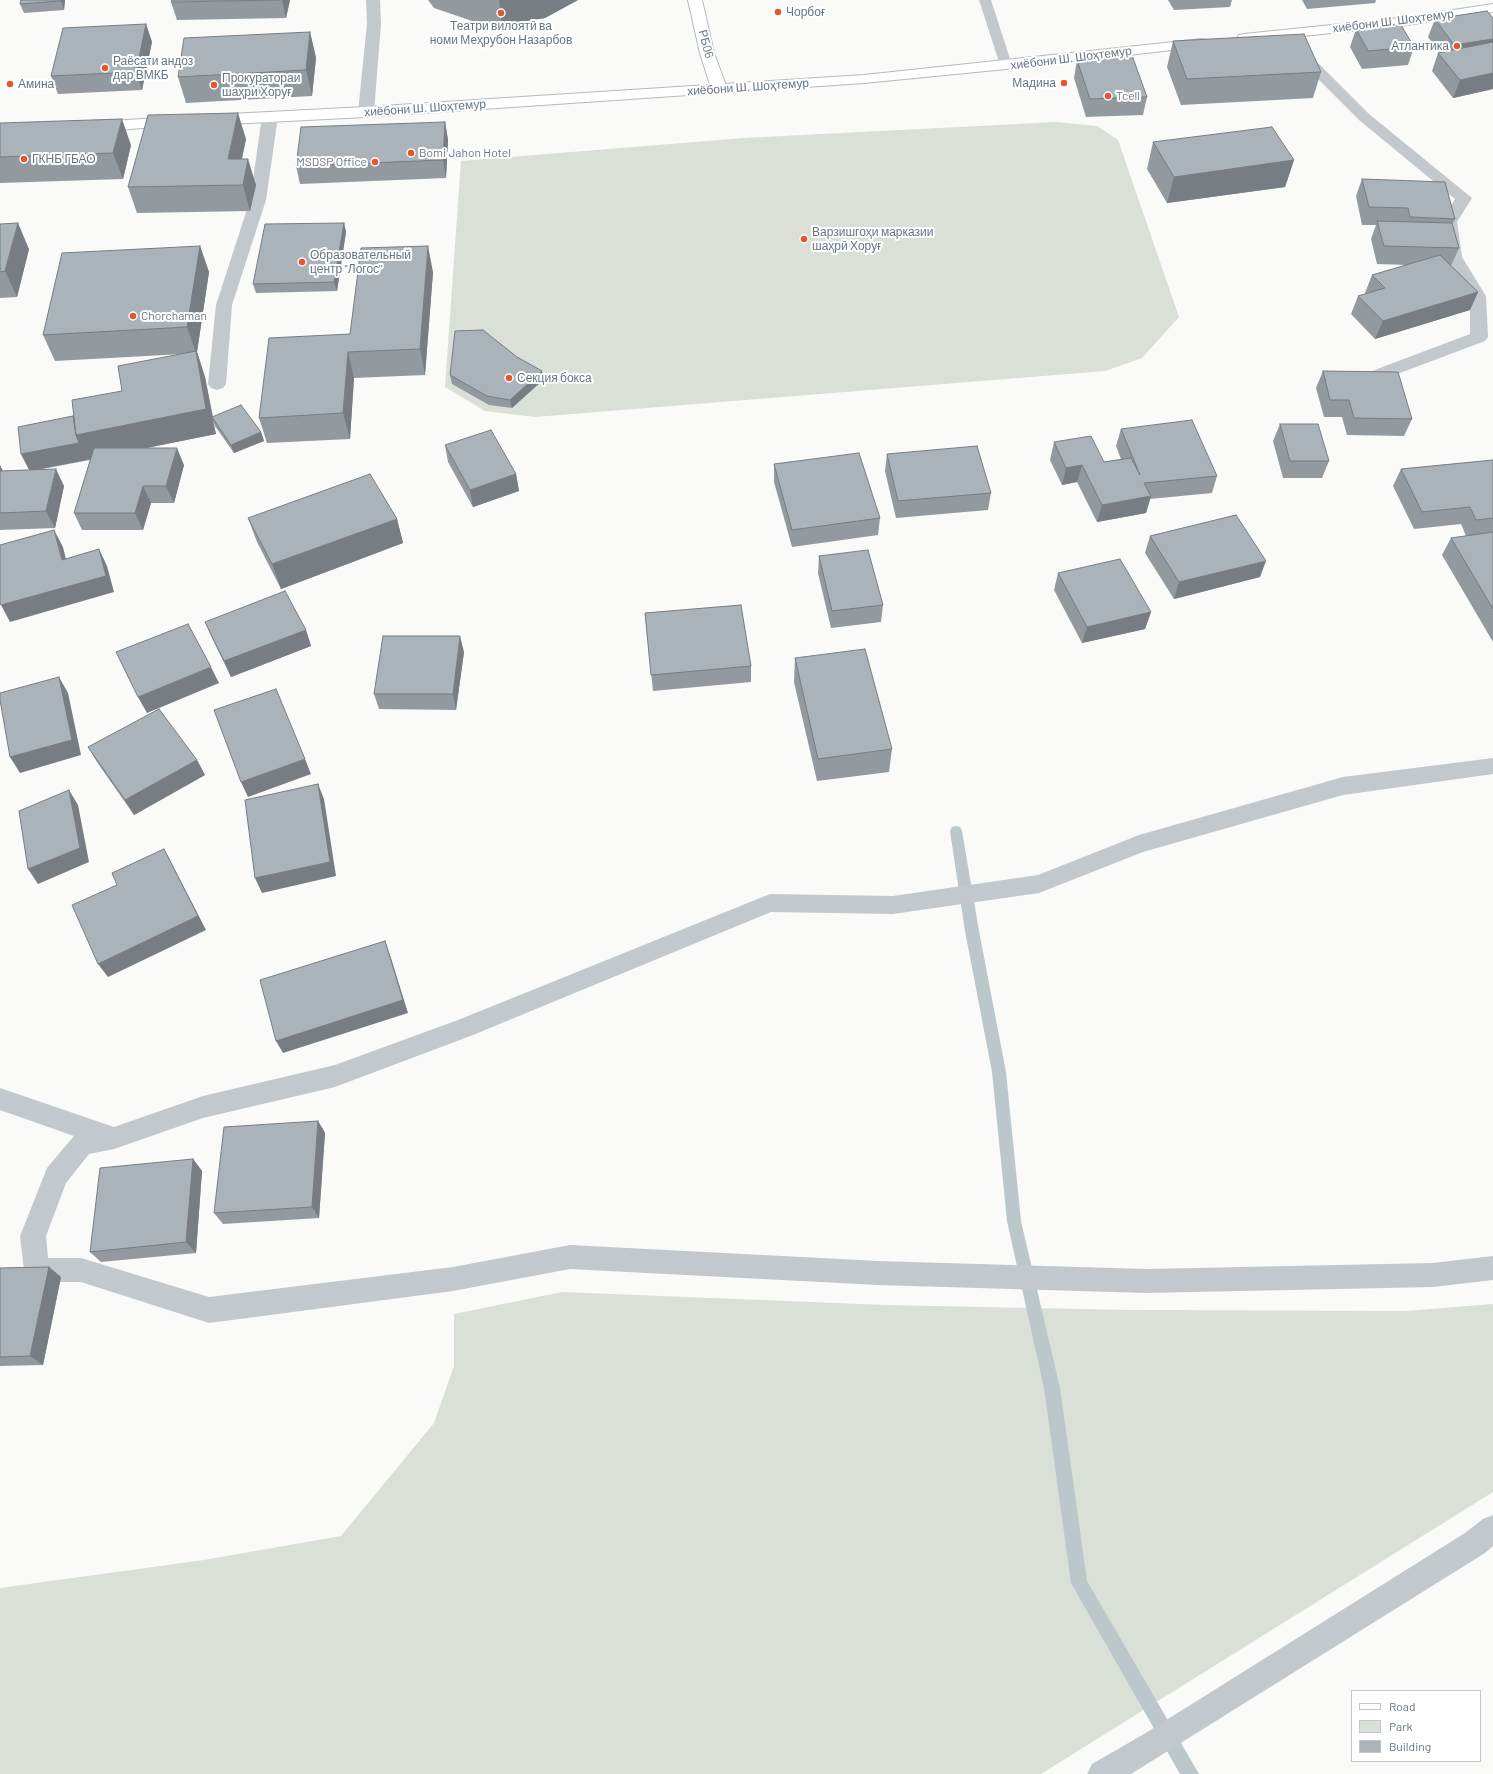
<!DOCTYPE html>
<meta charset="utf-8">
<style>
body{margin:0}
#map{position:relative;width:1493px;height:1774px;overflow:hidden;background:#fafaf8;font-family:Barlow,sans-serif}
canvas{display:block}
.legend{position:absolute;left:1351px;top:1690px;width:130px;height:72px;box-sizing:border-box;background:#fff;border:1px solid #c1c8cd;margin:0;padding:5px 7px;list-style:none;font-size:12px;color:#657683}
.legend li{display:flex;align-items:center;gap:8px;height:20px}
.legend b{width:20px;border:1px solid #c1c8cd}
</style>
<div id="map">
<canvas width="1493" height="1774"></canvas>
<ul class="legend">
<li><b style="height:5px;background:#fff"></b>Road</li>
<li><b style="height:11px;background:#dadfd7"></b>Park</li>
<li><b style="height:11px;background:#aab3b9"></b>Building</li>
</ul>
</div>
<script>
const context = document.querySelector('canvas').getContext('2d');
context.lineJoin = 'round';
function paint(path, color) {
  context.fillStyle = color;
  context.fill(path, 'evenodd');
}
function toPath(rows) {
  const path = new Path2D();
  for (const r of rows) {
    path.moveTo(r[0], r[1]);
    for (let i = 2; i < r.length; i += 2) path.lineTo(r[i], r[i + 1]);
  }
  return path;
}
function strokePath(path, color, width, dash) {
  context.strokeStyle = color;
  context.lineWidth = width;
  context.lineCap = dash ? 'butt' : 'round';
  context.setLineDash(dash || []);
  context.stroke(path);
}
function drawText(font, color, halo, rows, align = 'center') {
  context.font = font + ' Barlow,sans-serif';
  context.lineWidth = 4;
  context.setLineDash([]);
  context.textBaseline = 'middle';
  context.strokeStyle = halo;
  context.fillStyle = color;
  for (const [text, x, y, turn = 0] of rows) {
    context.save();
    context.translate(x, y);
    context.rotate((+turn || 0) * Math.PI / 180);
    context.textAlign = isNaN(turn) ? turn : align;
    if (halo) context.strokeText(text, 0, 0);
    context.fillText(text, 0, 0);
    context.restore();
  }
}
paint(toPath([
 [1056,122,1097,126,1118,140,1179,317,1142,358,1105,371,535,417,485,411,445,387,461,161,744,138],
 [562,1292,885,1305,1129,1310,1406,1311,1493,1304,1493,1492,1041,1774,0,1774,0,1588,204,1560,341,1536,434,1423,454,1366,454,1314]
]), '#dadfd7');
paint(toPath([
 [956,826,960,827,962,831,979,931,1006,1072,1021,1221,1060,1388,1087,1581,1199,1774,1180,1774,1071,1583,1044,1388,1007,1221,992,1072,965,931,950,831,952,827,956,826]
]), '#bbc7cb');
const secondary = toPath([
 [688,0,702,0,714,53,727,88,724,91,719,93,714,91,711,88,700,53,688,0]
]);
const primary = toPath([
 [1493,4,1493,12,1400,26,1244,42,1239,41,1237,38,1239,35,1244,34,1400,18,1493,4],
 [1202,39,1207,40,1209,43,1207,46,1006,69,864,83,366,117,210,125,205,123,202,120,205,117,210,115,366,107,864,75,1202,39],
 [175,117,180,119,183,122,180,125,94,132,89,130,86,127,89,124,94,122,175,117]
]);
strokePath(secondary, '#b3babf', 2);
strokePath(primary, '#b5babe', 2);
paint(toPath([
 [979,0,991,0,1012,65,1011,68,1001,68,1000,65,979,0]
]), '#c3c8cc');
paint(toPath([
 [366,0,380,0,381,24,374,112,371,115,366,117,361,115,358,112,367,24,366,0],
 [1300,49,1305,50,1369,114,1472,198,1457,222,1462,257,1486,296,1488,337,1485,341,1368,385,1362,387,1356,385,1353,381,1356,377,1470,334,1470,296,1446,257,1441,222,1455,199,1359,120,1295,56,1293,53,1295,50,1300,49],
 [270,112,275,114,278,117,266,200,232,305,226,384,223,388,217,390,211,388,208,384,216,305,250,200,262,117,265,114,270,112],
 [1493,758,1493,774,1343,795,1143,852,1039,893,893,914,771,912,473,1035,335,1087,203,1118,114,1149,89,1154,66,1183,46,1236,48,1258,81,1258,209,1297,453,1267,570,1245,878,1261,1146,1269,1433,1263,1493,1256,1493,1280,1433,1287,1146,1293,878,1285,570,1269,453,1291,209,1323,81,1282,37,1282,28,1279,24,1270,20,1236,47,1168,74,1136,0,1110,0,1088,114,1127,203,1096,335,1065,458,1020,770,894,893,896,1038,875,1139,835,1343,777,1493,758],
 [1493,1515,1493,1546,1485,1553,1131,1774,1087,1774,1092,1764,1144,1734,1465,1533,1483,1519,1493,1515]
]), '#c3c8cc');
paint(secondary, '#fff');
paint(primary, '#fff');
paint(toPath([
 [21,0,65,0,64,10,24,13,20,4],
 [290,0,286,18,177,20,171,2],
 [428,0,578,0,545,18,502,25,472,21,434,8],
 [1168,0,1232,0,1230,7,1174,10],
 [1302,0,1376,0,1375,3,1307,9],
 [1493,18,1493,89,1453,98,1432,71,1438,53,1440,53,1428,37,1435,19],
 [146,24,152,42,142,90,58,94,51,76],
 [1356,29,1414,47,1408,65,1362,69,1350,47],
 [310,32,316,58,312,96,186,103,178,77],
 [1173,41,1321,72,1313,98,1181,105,1167,67],
 [1077,60,1147,97,1143,115,1086,117,1074,78],
 [445,122,448,140,446,178,300,184,296,166],
 [0,123,131,145,123,179,0,183],
 [246,139,242,159,256,185,250,211,137,213,128,187],
 [1153,142,1294,160,1285,187,1167,203,1147,169],
 [1362,179,1455,219,1452,225,1459,248,1451,266,1478,292,1470,310,1375,339,1351,314,1358,296,1366,294,1365,293,1372,275,1408,265,1377,264,1371,239,1376,225,1362,225,1356,196],
 [344,223,346,232,337,291,256,293,253,284],
 [0,224,29,249,17,297,0,298],
 [200,246,209,272,197,352,205,377,213,417,261,432,264,441,234,453,215,426,213,421,216,434,147,448,184,465,174,503,151,503,143,530,82,530,74,513,90,460,37,470,64,486,55,528,0,530,0,465,3,471,29,470,21,454,73,416,122,391,183,354,55,361,43,335],
 [433,272,425,375,354,378,350,439,267,443,259,418,350,334],
 [1323,371,1412,419,1404,436,1347,435,1342,417,1324,417,1316,388],
 [450,375,544,379,512,408,489,405,452,384],
 [1280,424,1329,461,1322,478,1283,478,1273,441],
 [1121,429,1217,476,1212,493,1150,499,1146,513,1097,522,1077,482,1062,485,1050,460,1054,442,1104,462,1121,459,1116,446],
 [445,445,516,474,519,491,473,507,448,462],
 [887,454,991,493,988,510,896,518,885,471],
 [1493,460,1493,642,1442,555,1451,538,1466,536,1461,524,1414,529,1393,486,1401,469],
 [774,464,880,518,878,535,792,547,774,482],
 [248,518,397,519,403,543,281,589,257,542],
 [1150,536,1260,577,1174,599,1145,553],
 [819,556,883,605,881,622,831,628,818,573],
 [1058,573,1151,612,1145,629,1082,643,1054,590],
 [645,613,751,666,751,682,653,691],
 [205,622,306,630,311,646,231,677,212,638],
 [464,652,456,710,379,709,374,694],
 [795,658,892,749,889,772,817,781,794,682],
 [88,747,197,760,205,775,134,815,97,762],
 [318,1121,325,1133,319,1218,223,1224,214,1213],
 [193,1159,202,1171,196,1253,101,1262,90,1252],
 [49,1267,61,1277,43,1365,0,1366,0,1268]
]), '#929a9f');
paint(toPath([
 [61,0,65,0,64,10,61,1],
 [282,0,290,0,286,18],
 [499,0,578,0,545,18,502,25],
 [146,24,152,42,142,90,136,72],
 [310,32,316,58,312,96,306,70],
 [1493,39,1493,56,1447,63,1454,45],
 [1493,73,1493,89,1453,98,1460,80],
 [238,113,246,139,236,185,228,159],
 [122,119,131,145,123,179,113,153],
 [445,122,448,140,446,178,443,160],
 [248,159,256,185,250,211,243,185],
 [1294,160,1285,187,1167,203,1174,177],
 [18,223,29,249,17,297,5,271],
 [344,223,346,232,337,291,334,282],
 [200,246,209,272,197,352,205,377,213,419,212,417,213,421,216,434,30,471,21,454,76,435,196,353,187,327],
 [428,246,433,272,425,375,420,349],
 [1478,292,1470,310,1375,339,1383,321],
 [348,352,354,378,350,439,343,413],
 [542,371,544,379,512,408,510,400],
 [261,432,264,441,234,453,231,445],
 [177,448,184,465,174,503,166,486],
 [0,465,3,472,0,475],
 [1082,465,1077,482,1062,485,1066,468],
 [56,469,64,486,55,528,46,511],
 [516,474,519,491,473,507,470,490],
 [143,486,151,503,143,530,135,513],
 [1151,496,1146,513,1097,522,1102,505],
 [397,519,403,543,281,589,272,564],
 [54,530,63,547,70,576,62,560],
 [99,549,107,566,114,592,10,622,1,605],
 [1266,561,1260,577,1174,599,1179,582],
 [1151,612,1145,629,1082,643,1087,627],
 [306,630,311,646,231,677,224,661],
 [460,636,464,652,456,710,453,694],
 [211,667,219,683,147,713,138,697],
 [59,677,68,693,81,755,20,773,10,757],
 [305,759,311,774,248,797,241,782],
 [197,760,205,775,134,815,125,800],
 [318,784,324,799,336,876,262,893,255,878],
 [69,790,78,805,89,862,38,884,28,869],
 [164,849,172,864,206,930,108,977,98,964],
 [385,941,390,955,408,1013,283,1053,276,1041],
 [318,1121,325,1133,319,1218,312,1207],
 [193,1159,202,1171,196,1253,186,1242],
 [49,1267,61,1277,43,1365,30,1356]
]), '#777d82');
const building = toPath([
 [21,0,61,0,61,1,20,4,21,0],
 [172,0,281,0,171,2,172,0],
 [1487,11,1493,18,1493,39,1454,45,1435,19,1487,11],
 [146,24,136,72,51,76,63,28,146,24],
 [1401,25,1414,47,1368,51,1356,29,1401,25],
 [310,32,306,70,178,77,184,38,310,32],
 [1304,34,1321,72,1187,79,1173,41,1304,34],
 [1493,42,1493,73,1460,80,1438,53,1493,42],
 [1133,58,1147,97,1090,99,1077,60,1133,58],
 [238,113,228,159,248,159,243,185,128,187,148,115,238,113],
 [122,119,113,153,0,157,0,123,122,119],
 [445,122,443,160,296,166,301,127,445,122],
 [1272,127,1294,160,1174,177,1153,142,1272,127],
 [1362,179,1445,182,1455,219,1410,217,1408,208,1369,207,1362,179],
 [1377,221,1452,223,1459,248,1384,246,1377,221],
 [18,223,5,271,0,272,0,224,18,223],
 [344,223,334,282,253,284,265,224,344,223],
 [200,246,187,327,43,335,62,253,200,246],
 [428,246,420,349,348,352,343,413,259,418,269,338,350,334,361,248,428,246],
 [1440,255,1478,292,1383,321,1358,296,1385,288,1372,275,1440,255],
 [483,330,517,357,542,371,510,400,487,396,450,375,455,331,483,330],
 [196,351,206,409,76,435,72,400,122,391,118,366,196,351],
 [1323,371,1398,372,1412,419,1354,418,1349,400,1330,400,1323,371],
 [241,405,261,432,231,445,212,417,241,405],
 [73,416,76,435,79,443,21,454,18,427,73,416],
 [1192,420,1217,476,1144,483,1151,496,1102,505,1082,465,1066,468,1054,442,1091,436,1104,462,1131,458,1140,475,1121,429,1192,420],
 [1280,424,1318,424,1329,461,1290,461,1280,424],
 [491,430,516,474,470,490,445,445,491,430],
 [977,446,991,493,898,501,887,454,977,446],
 [94,448,177,448,166,486,143,486,135,513,74,513,94,448],
 [859,453,880,518,792,530,774,464,859,453],
 [1493,460,1493,518,1476,520,1470,507,1422,512,1401,469,1493,460],
 [56,469,46,511,0,513,0,471,56,469],
 [370,474,397,519,272,564,248,518,370,474],
 [1236,515,1266,561,1179,582,1150,536,1236,515],
 [54,530,62,560,99,549,106,576,1,605,0,603,0,545,54,530],
 [1493,532,1493,609,1451,538,1493,532],
 [868,550,883,605,832,611,819,556,868,550],
 [1120,559,1151,612,1087,627,1058,573,1120,559],
 [285,591,306,630,224,661,205,622,285,591],
 [741,605,751,666,651,675,645,613,741,605],
 [188,624,211,667,138,697,116,652,188,624],
 [383,636,460,636,453,694,374,694,383,636],
 [865,649,892,749,818,759,795,658,865,649],
 [59,677,72,740,10,757,0,700,0,693,59,677],
 [276,689,305,759,241,782,214,710,276,689],
 [159,709,197,760,125,800,88,747,159,709],
 [318,784,330,862,255,878,245,800,318,784],
 [69,790,80,848,28,869,19,811,69,790],
 [164,849,198,916,98,964,72,905,117,885,112,873,164,849],
 [385,941,403,1000,276,1041,260,980,385,941],
 [318,1121,312,1207,214,1213,224,1127,318,1121],
 [193,1159,186,1242,90,1252,100,1168,193,1159],
 [49,1267,30,1356,0,1357,0,1268,49,1267]
]);
paint(building, '#aab3b9');
strokePath(building, '#777d82', 1);
for (const [x, y, r, color] of [
 [778,12,4,"#e4572e"],
 [501,13,4,"#e4572e"],
 [1457,46,4,"#e4572e"],
 [105,68,4,"#e4572e"],
 [1064,83,4,"#e4572e"],
 [10,84,4,"#e4572e"],
 [214,85,4,"#e4572e"],
 [1108,96,4,"#e4572e"],
 [411,153,4,"#e4572e"],
 [24,159,4,"#e4572e"],
 [375,162,4,"#e4572e"],
 [804,239,4,"#e4572e"],
 [302,262,4,"#e4572e"],
 [133,316,4,"#e4572e"],
 [509,378,4,"#e4572e"]
]) {
  const dot = new Path2D();
  dot.arc(x, y, r, 0, 2 * Math.PI);
  context.fillStyle = color;
  context.fill(dot);
  strokePath(dot, '#fff', 1.5);
}
drawText('12px', '#657683', '#fff', [
 ["Чорбоғ",786,12],
 ["Театри вилоятӣ ва",501,26,"center"],
 ["номи Меҳрубон Назарбов",501,40,"center"],
 ["Атлантика",1449,46,"right"],
 ["Раёсати андоз",113,61],
 ["дар ВМКБ",113,75],
 ["Прокуратораи",222,78],
 ["шаҳри Хоруғ",222,92],
 ["Мадина",1056,83,"right"],
 ["Амина",18,84],
 ["Tcell",1116,96],
 ["Bomi Jahon Hotel",419,153],
 ["ГКНБ ГБАО",32,159],
 ["MSDSP Office",367,162,"right"],
 ["Варзишгоҳи марказии",812,232],
 ["шаҳрӣ Хоруғ",812,246],
 ["Образовательный",310,255],
 ["центр \"Логос\"",310,269],
 ["Chorchaman",141,316],
 ["Секция бокса",517,378]
], 'left');
drawText('12px', '#657683', '#fff', [
 ["хиёбони Ш. Шоҳтемур",1393,21,-7],
 ["РБ06",706,44,75],
 ["хиёбони Ш. Шоҳтемур",1071,58,-7],
 ["хиёбони Ш. Шоҳтемур",748,87,-4],
 ["хиёбони Ш. Шоҳтемур",425,108,-4]
]);
</script>
